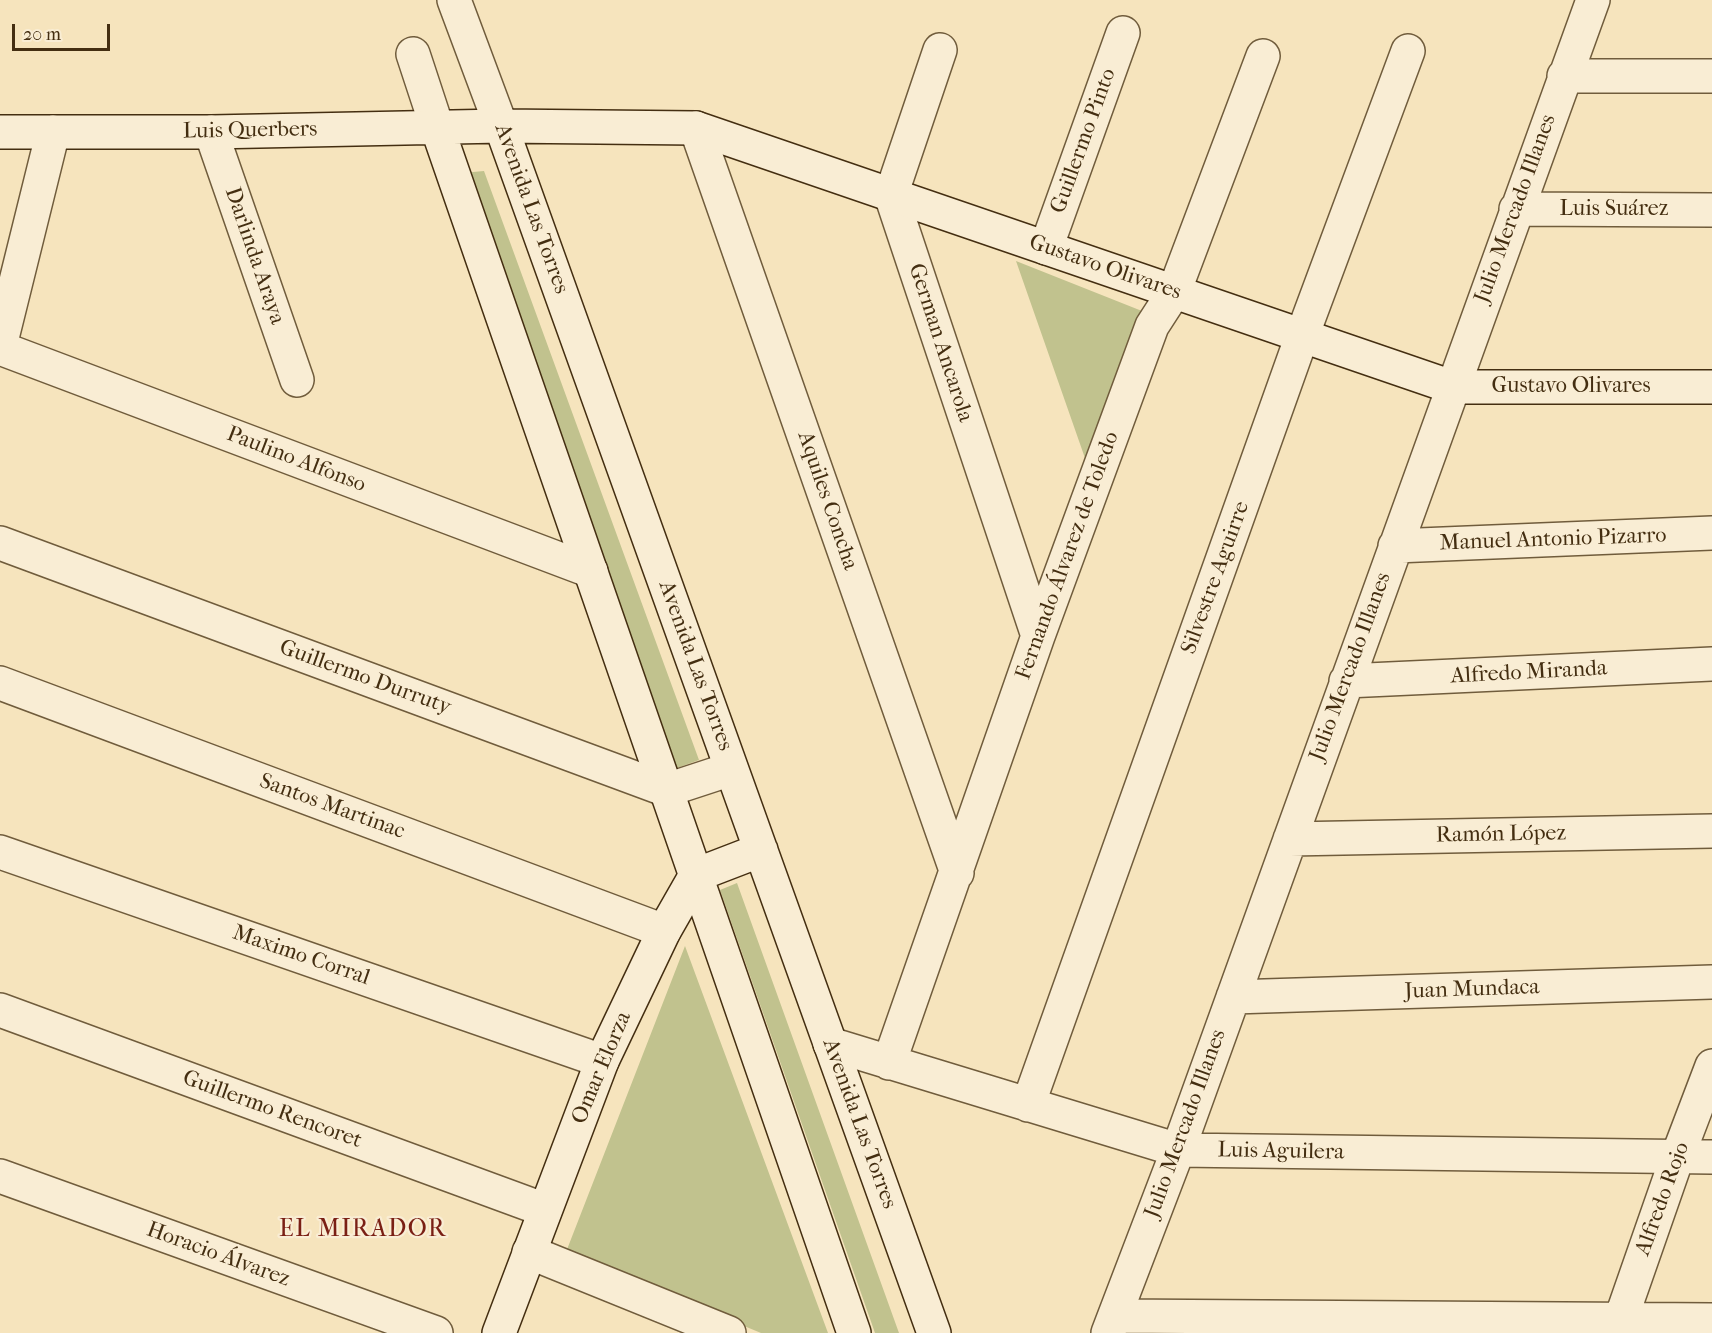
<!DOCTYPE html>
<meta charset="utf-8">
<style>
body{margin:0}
#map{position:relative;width:1712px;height:1333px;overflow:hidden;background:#f6e4bd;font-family:"IM FELL French Canon",serif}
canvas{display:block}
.scale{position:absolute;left:12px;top:24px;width:98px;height:27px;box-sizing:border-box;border:3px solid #442e11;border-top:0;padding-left:8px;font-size:18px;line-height:21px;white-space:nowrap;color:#442e11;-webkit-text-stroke:4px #f9edd4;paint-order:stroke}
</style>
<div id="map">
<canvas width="1712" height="1333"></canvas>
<div class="scale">20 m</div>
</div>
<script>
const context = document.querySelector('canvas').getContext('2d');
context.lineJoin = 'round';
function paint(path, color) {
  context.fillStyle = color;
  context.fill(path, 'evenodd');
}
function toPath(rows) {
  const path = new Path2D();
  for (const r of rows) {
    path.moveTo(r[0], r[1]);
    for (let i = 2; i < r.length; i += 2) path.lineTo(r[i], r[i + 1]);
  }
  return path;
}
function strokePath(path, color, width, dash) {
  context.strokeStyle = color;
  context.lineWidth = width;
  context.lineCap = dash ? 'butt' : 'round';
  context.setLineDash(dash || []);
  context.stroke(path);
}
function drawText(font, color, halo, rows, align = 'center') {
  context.font = font + ' "IM FELL French Canon",serif';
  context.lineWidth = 4.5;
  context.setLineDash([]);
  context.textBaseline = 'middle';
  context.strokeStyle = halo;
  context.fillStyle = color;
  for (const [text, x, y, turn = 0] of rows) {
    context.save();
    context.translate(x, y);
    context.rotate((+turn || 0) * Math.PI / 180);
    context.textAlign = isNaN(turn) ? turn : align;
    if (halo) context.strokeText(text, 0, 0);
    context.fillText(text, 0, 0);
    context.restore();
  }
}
paint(toPath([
 [484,171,699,760,677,768,462,173],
 [1016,261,1147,313,1086,461],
 [737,883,899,1333,875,1333,720,890],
 [685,946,828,1333,761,1333,566,1252]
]), '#c1c28e');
const street = toPath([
 [454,0,501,126],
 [940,50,891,195,1038,636],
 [413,54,437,127],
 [1564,76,1712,76],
 [696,128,957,873],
 [211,132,297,380],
 [1516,209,1712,210],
 [1046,248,1123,33],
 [0,346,53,132],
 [0,348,591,571],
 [0,543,667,790,731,769],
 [1395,546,1712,533],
 [1346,681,1712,664],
 [0,683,664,931],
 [1290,839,1712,831],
 [0,852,602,1061],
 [1233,997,1712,982],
 [0,1010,545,1210],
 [830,1044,1178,1150,1712,1157],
 [889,1063,1038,636,1152,326,1174,292,1263,56],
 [1028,1105,1302,336,1408,51],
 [0,1176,436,1333],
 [529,1252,729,1333],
 [1115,1316,1712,1320],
 [1108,1333,1178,1150,1593,0],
 [1616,1333,1677,1158,1712,1066]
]);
const secondary = toPath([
 [501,126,934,1333],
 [437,127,854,1333],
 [0,132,211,132,501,126,696,128,1452,387,1712,387],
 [499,1333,602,1061,664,931,696,875,761,850]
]);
strokePath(street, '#705c3c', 36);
strokePath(secondary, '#442e11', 36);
strokePath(street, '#f9edd4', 33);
strokePath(secondary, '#f9edd4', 33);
drawText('22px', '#442e11', '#f9edd4', [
 ["Luis Querbers",250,131,-1],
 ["Guillermo Pinto",1084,141,-70],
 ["Avenida Las Torres",531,209,70],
 ["Julio Mercado Illanes",1516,209,-70],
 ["Luis Suárez",1614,210],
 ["Darlinda Araya",254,256,71],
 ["Gustavo Olivares",1105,268,19],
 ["German Ancarola",940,343,72],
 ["Gustavo Olivares",1571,387],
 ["Paulino Alfonso",296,460,21],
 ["Aquiles Concha",827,501,71],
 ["Manuel Antonio Pizarro",1553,540,-2],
 ["Fernando Álvarez de Toledo",1068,556,-70],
 ["Silvestre Aguirre",1216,578,-70],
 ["Avenida Las Torres",695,666,70],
 ["Julio Mercado Illanes",1351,667,-70],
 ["Alfredo Miranda",1529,673,-3],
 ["Guillermo Durruty",365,678,20],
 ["Santos Martinac",332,807,20],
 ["Ramón López",1501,835,-1],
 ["Maximo Corral",301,956,19],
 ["Juan Mundaca",1472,990,-2],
 ["Omar Elorza",602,1068,-67],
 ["Guillermo Rencoret",272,1110,20],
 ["Avenida Las Torres",859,1124,70],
 ["Julio Mercado Illanes",1186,1124,-70],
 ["Luis Aguilera",1281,1152,1],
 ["Alfredo Rojo",1663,1199,-70],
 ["Horacio Álvarez",218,1255,20]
]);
context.letterSpacing = '1.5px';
drawText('24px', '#7a1f14', '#f9edd4', [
 ["EL MIRADOR",363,1230]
]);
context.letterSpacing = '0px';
</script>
